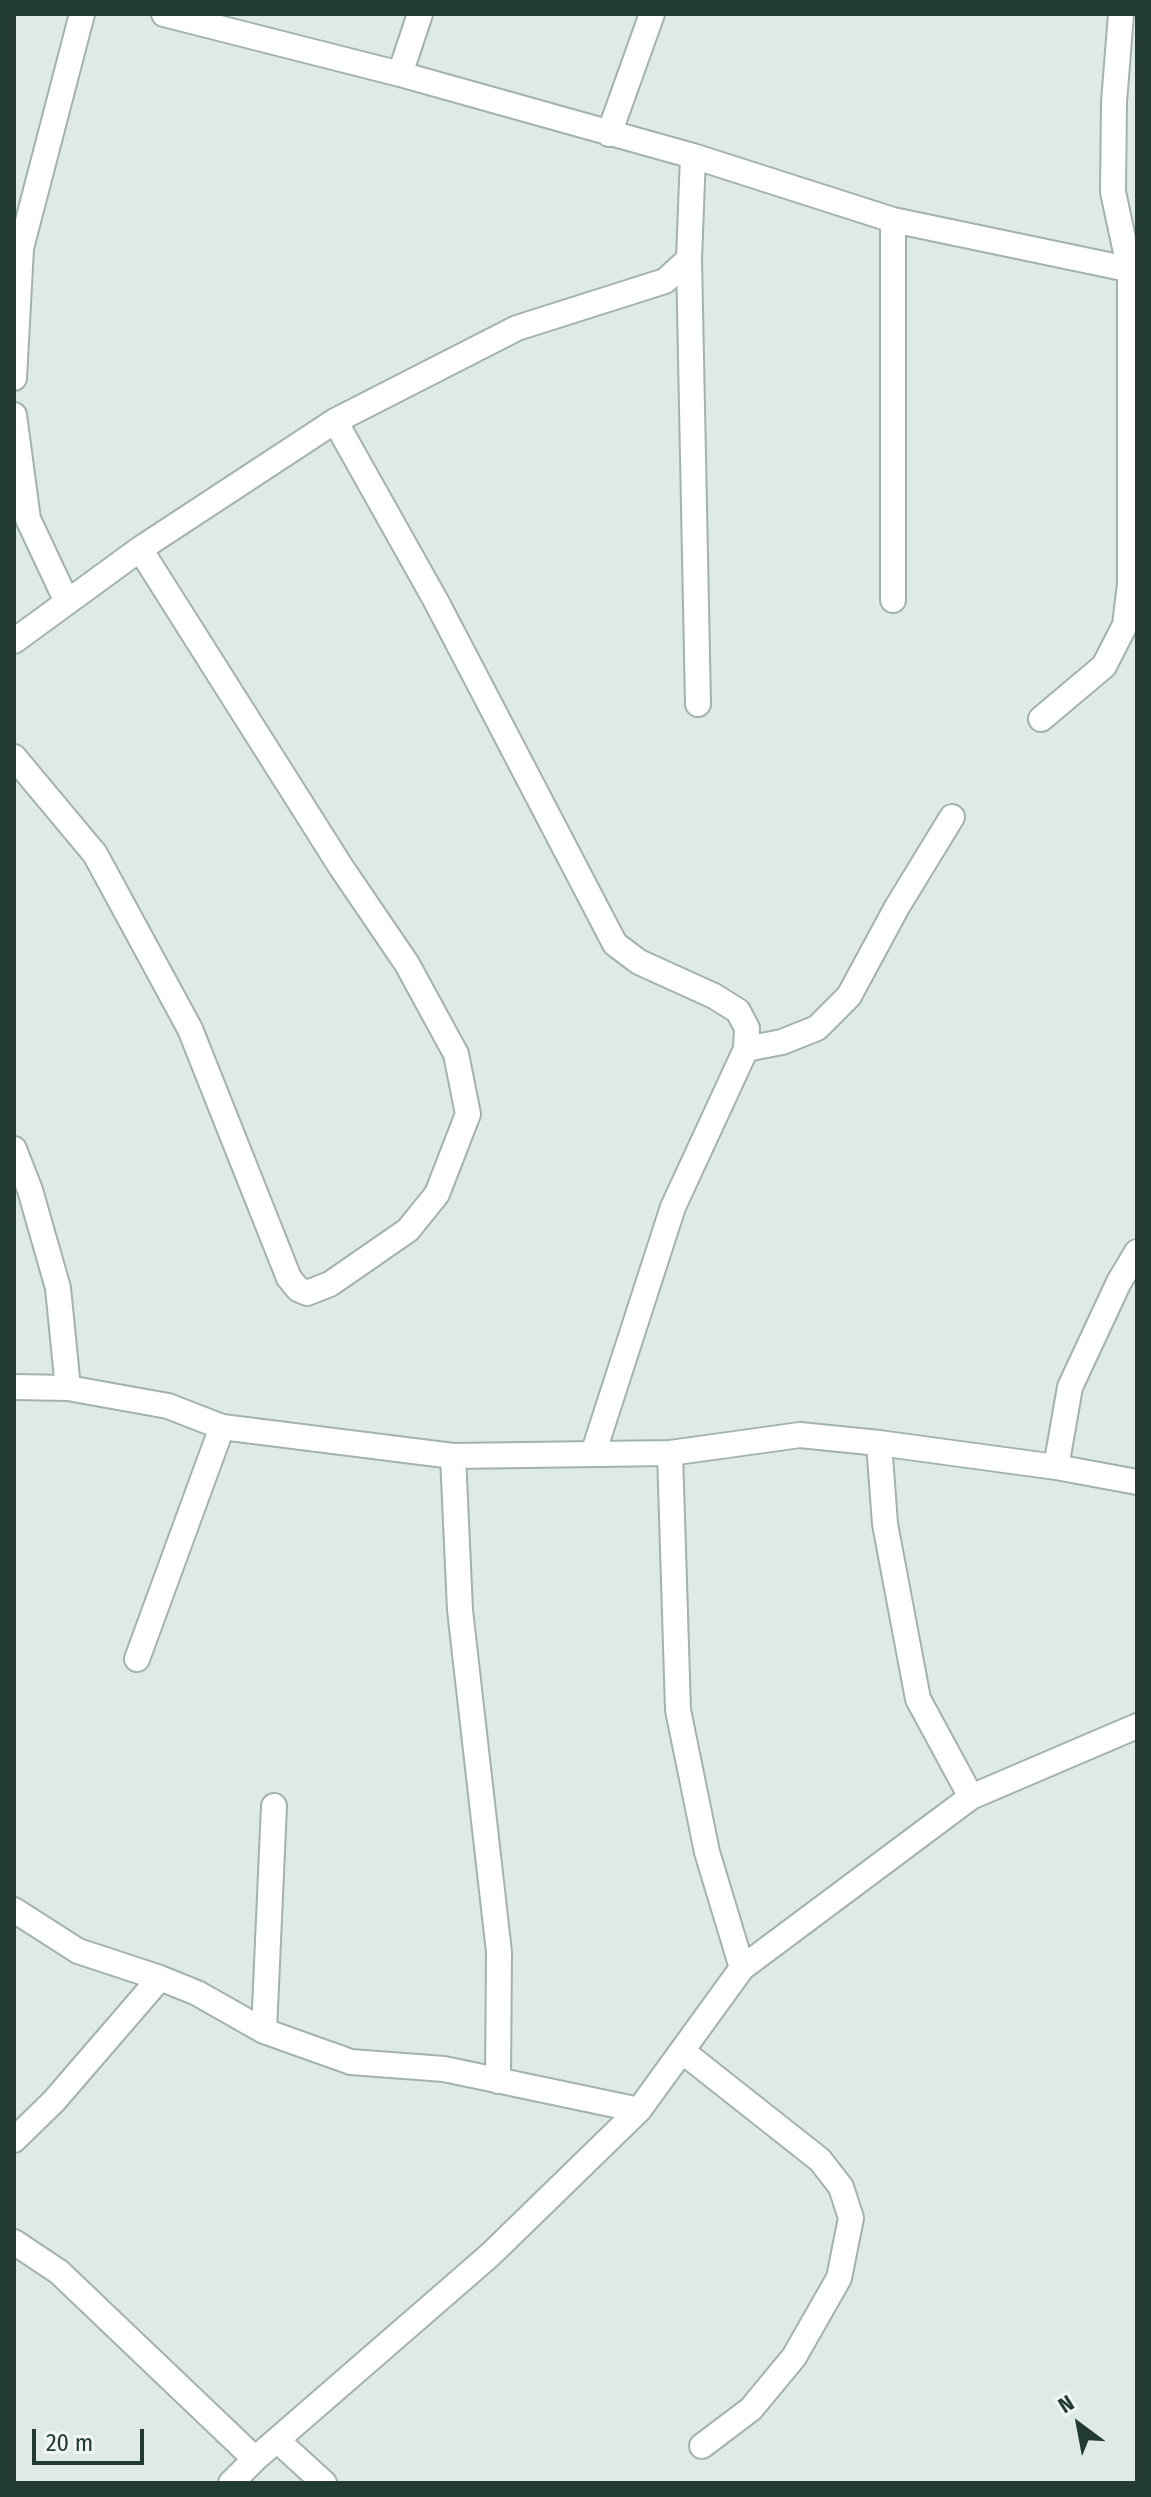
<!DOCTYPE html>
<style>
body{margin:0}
#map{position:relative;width:1151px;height:2497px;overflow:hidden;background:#dfeae6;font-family:"Fira Sans Condensed",sans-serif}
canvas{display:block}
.frame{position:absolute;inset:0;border:16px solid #213a34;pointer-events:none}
.north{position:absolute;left:1039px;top:2385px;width:80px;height:80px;-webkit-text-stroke:6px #f0f7f3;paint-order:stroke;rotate:328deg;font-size:22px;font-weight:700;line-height:32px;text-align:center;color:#213a34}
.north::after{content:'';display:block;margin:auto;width:28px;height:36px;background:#213a34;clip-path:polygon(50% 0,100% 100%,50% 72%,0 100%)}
.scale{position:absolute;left:32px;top:2429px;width:112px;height:36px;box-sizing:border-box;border:4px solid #213a34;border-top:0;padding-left:10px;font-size:24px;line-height:28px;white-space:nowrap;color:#213a34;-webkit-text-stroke:6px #f0f7f3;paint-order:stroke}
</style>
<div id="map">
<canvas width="1151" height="2497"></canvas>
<div class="frame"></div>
<div class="north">N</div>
<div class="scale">20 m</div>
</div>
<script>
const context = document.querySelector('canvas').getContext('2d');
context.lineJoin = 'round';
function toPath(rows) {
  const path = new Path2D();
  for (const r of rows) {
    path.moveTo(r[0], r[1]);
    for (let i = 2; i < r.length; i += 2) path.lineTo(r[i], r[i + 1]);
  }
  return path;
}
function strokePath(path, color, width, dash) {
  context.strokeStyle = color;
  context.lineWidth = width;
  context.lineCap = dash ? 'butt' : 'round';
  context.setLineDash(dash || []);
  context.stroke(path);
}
const minor = toPath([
 [164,14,400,74,693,156,893,220,1137,271],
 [400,74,420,14],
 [609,134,652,14],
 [893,220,893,600],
 [689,259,698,704],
 [14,378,21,248,82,14],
 [14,415,28,519,67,602],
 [335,421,436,601,615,944,639,962,714,996,738,1011,747,1028,746,1049,673,1207,593,1454],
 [14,641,140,549,335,421,517,328,665,281,689,259,693,156],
 [1041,719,1104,666,1125,625,1130,584,1130,271,1113,192,1114,102,1121,14],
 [14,757,95,854,190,1029,289,1278,298,1289,307,1293,330,1284,408,1230,437,1194,468,1114,456,1054,407,964,341,867,140,549],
 [746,1049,782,1042,817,1028,849,996,897,907,952,817],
 [14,1149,30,1190,58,1288,68,1388],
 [14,1387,68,1388,168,1406,222,1427,453,1456,670,1453,800,1435,879,1443,1056,1467,1137,1482],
 [879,1443,885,1524,918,1699,971,1797],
 [670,1453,678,1710,707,1852,742,1968],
 [453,1456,460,1610,499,1952,498,2081],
 [1056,1467,1070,1387,1119,1282,1137,1252],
 [137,1659,222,1427],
 [14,1910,78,1951,160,1978],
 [264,2031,274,1806],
 [682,2051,820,2160,841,2187,851,2218,839,2278,794,2357,751,2409,702,2446],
 [14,2140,54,2101,160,1978,197,1993,264,2031,351,2062,444,2069,639,2110],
 [14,2242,59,2272,255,2459],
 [277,2440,324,2483],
 [231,2483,255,2459,490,2255,639,2110,742,1968,971,1797,1137,1726]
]);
strokePath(minor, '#a2b2ad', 28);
strokePath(minor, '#fff', 24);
</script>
